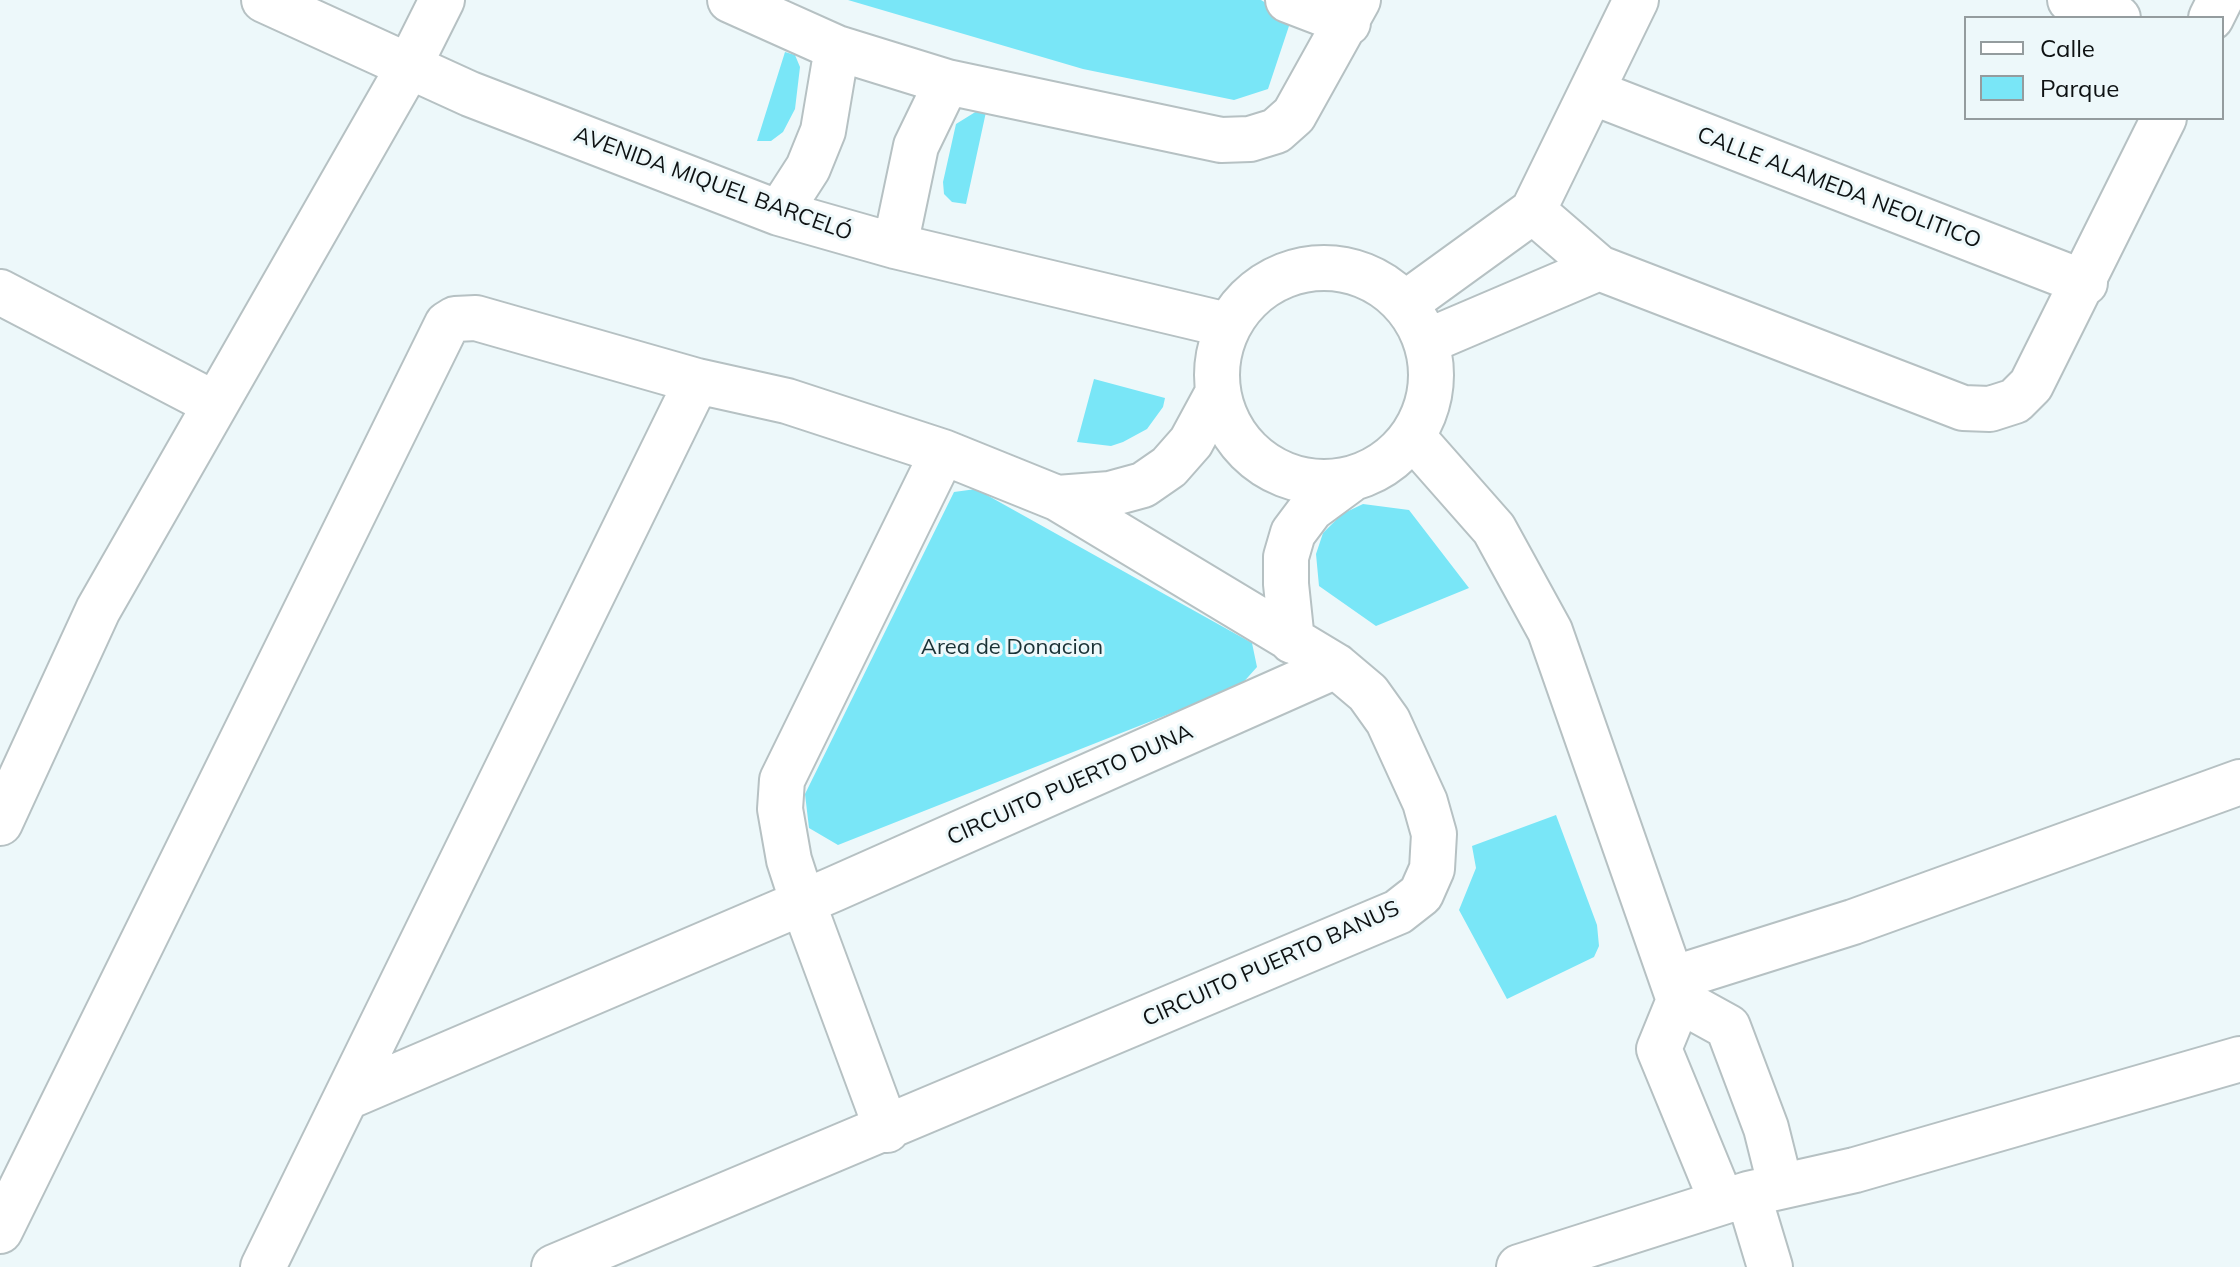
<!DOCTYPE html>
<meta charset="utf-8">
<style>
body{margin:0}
#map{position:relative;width:2240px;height:1267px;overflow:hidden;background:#edf8fa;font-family:Mulish,sans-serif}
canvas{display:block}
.legend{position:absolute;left:1964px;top:16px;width:260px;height:104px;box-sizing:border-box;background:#edf8fa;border:2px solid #949c9e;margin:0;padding:10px 14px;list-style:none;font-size:24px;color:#0e1213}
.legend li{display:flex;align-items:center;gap:16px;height:40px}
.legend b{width:40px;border:2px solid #949c9e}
</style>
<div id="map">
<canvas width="2240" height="1267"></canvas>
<ul class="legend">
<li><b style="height:10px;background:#fff"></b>Calle</li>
<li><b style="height:22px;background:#79e6f7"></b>Parque</li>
</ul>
</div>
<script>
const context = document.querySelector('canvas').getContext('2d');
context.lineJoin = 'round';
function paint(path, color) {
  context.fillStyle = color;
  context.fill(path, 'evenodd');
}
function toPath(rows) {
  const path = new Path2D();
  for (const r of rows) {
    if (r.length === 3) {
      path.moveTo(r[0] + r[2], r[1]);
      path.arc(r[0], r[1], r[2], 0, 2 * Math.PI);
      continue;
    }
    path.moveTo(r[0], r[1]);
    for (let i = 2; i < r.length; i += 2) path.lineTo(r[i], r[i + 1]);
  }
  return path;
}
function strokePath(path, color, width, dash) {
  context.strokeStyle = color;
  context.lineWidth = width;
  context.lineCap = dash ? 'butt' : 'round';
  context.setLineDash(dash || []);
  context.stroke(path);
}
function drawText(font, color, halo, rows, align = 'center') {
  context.font = font + ' Mulish,sans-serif';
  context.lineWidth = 6;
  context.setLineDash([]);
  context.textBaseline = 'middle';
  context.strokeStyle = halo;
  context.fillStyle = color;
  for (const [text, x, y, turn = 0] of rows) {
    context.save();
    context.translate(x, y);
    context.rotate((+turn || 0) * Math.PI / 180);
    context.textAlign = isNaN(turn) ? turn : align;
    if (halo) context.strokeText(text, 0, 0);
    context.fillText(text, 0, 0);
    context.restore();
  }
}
paint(toPath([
 [848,0,1261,0,1286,15,1289,26,1268,89,1234,100,1083,69],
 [785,52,795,55,800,67,795,109,783,132,771,141,757,141],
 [977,111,986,112,966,204,952,202,944,194,943,182,956,124],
 [1094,379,1165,398,1163,407,1147,429,1123,442,1111,446,1077,442],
 [976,489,1252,643,1257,667,1240,686,838,845,809,828,805,794,954,492],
 [1363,504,1409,510,1469,588,1376,626,1319,586,1316,554,1323,533,1342,514],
 [1556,815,1597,925,1599,946,1594,957,1507,999,1459,910,1476,868,1472,846]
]), '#79e6f7');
const minor = toPath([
 [264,0,470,94,779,213,895,246,1227,325],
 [730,0,837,48,947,82,1221,140,1250,139,1276,131,1294,115,1358,0],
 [1288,0,1348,23],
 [2070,0,2118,18],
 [2211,18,2220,0],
 [1592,92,2085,283],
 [1533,211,1599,268,1963,408,1990,409,2015,401,2031,385,2164,118],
 [779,213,808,168,823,131,837,48],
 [895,246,916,146,947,82],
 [1324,375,107],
 [0,292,215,404],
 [1406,303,1533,211,1636,0],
 [1428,341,1599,268],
 [1412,436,1494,529,1550,631,1679,1000,1659,1049,1722,1202],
 [1057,498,1110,494,1143,485,1169,467,1191,442,1217,394],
 [1292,641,1286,584,1286,557,1293,533,1311,509,1349,481],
 [0,823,98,610,408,68,442,0],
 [1672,979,1853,922,2240,782],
 [1679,1000,1728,1027,1766,1128,1780,1184],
 [350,1096,834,889,1336,666],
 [887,1130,803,903,789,860,780,809,782,780,943,452],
 [1748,1194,1855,1170,2240,1059],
 [0,1231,447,324,455,319,476,318,697,381],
 [263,1267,697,381,787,401,943,452,1057,498,1336,666,1368,693,1388,721,1425,802,1434,834,1432,869,1421,894,1398,912,554,1267],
 [1519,1267,1748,1194,1770,1267]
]);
strokePath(minor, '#b6c1c3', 48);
strokePath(minor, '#fff', 44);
drawText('22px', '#0e1213', '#edf8fa', [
 ["AVENIDA MIQUEL BARCELÓ",713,184,20],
 ["CALLE ALAMEDA NEOLITICO",1839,188,21],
 ["CIRCUITO PUERTO DUNA",1070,785,-24],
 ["CIRCUITO PUERTO BANUS",1271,964,-24]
]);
drawText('22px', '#193135', '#edf8fa', [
 ["Area de Donacion",1012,647]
]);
</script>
